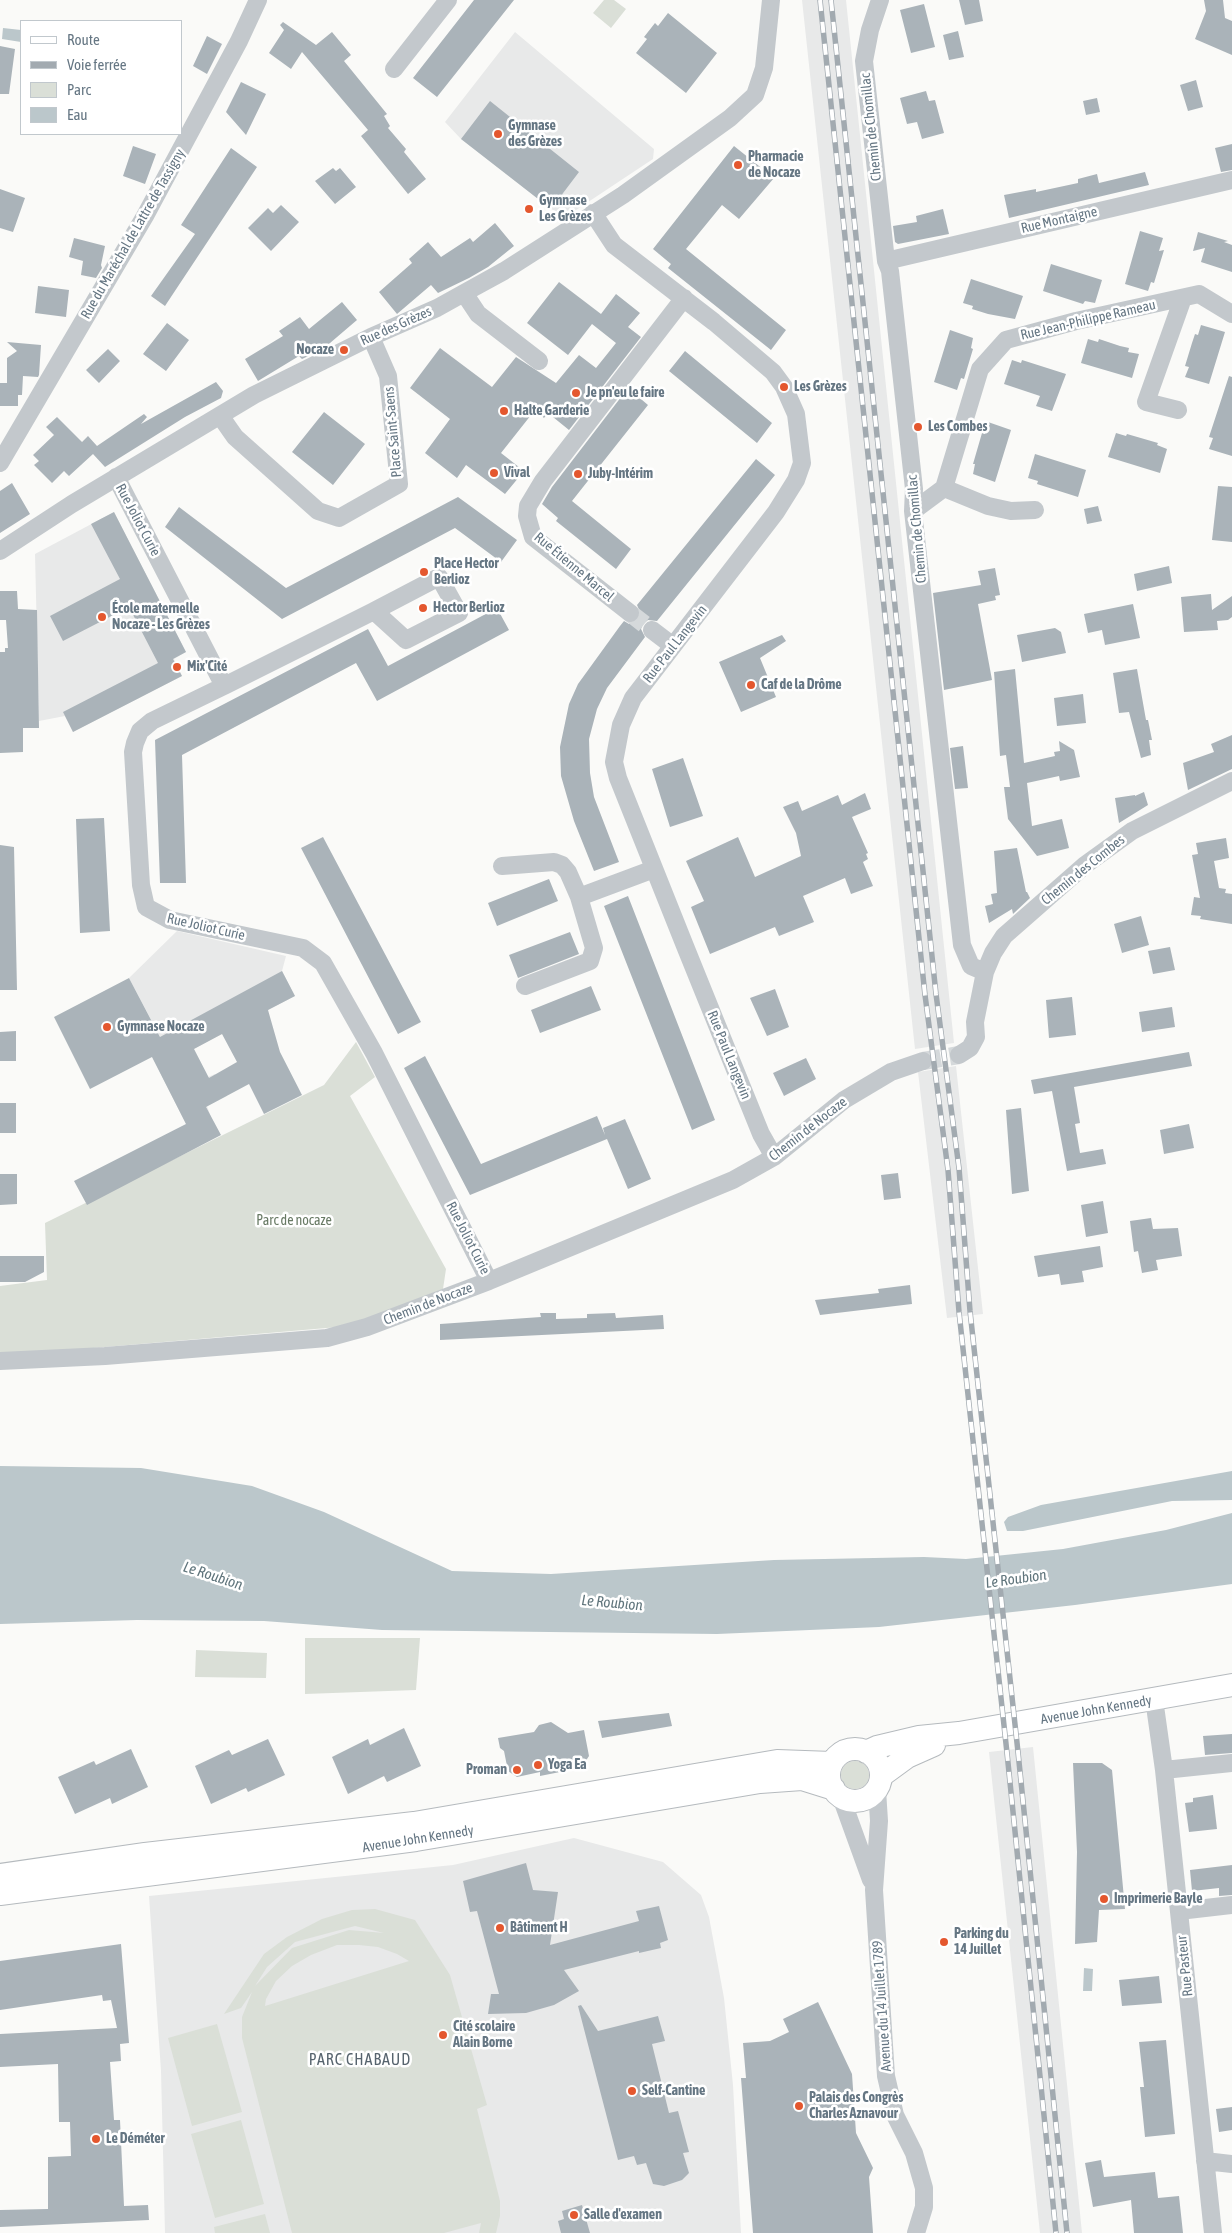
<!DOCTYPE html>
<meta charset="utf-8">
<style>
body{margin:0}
#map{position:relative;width:1232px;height:2233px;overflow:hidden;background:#fafaf8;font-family:"Asap Condensed",sans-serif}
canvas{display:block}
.legend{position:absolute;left:20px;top:20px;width:162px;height:115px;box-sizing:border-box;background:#fff;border:1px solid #c1c8cd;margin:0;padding:6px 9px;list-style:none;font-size:15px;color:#657683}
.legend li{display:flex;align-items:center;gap:10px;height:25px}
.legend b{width:25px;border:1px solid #c1c8cd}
</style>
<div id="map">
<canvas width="1232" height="2233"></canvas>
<ul class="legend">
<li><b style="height:6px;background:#fff"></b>Route</li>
<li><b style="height:6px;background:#a2aab0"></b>Voie ferrée</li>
<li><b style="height:14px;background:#dadfd7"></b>Parc</li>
<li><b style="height:14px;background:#bbc7cb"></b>Eau</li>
</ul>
</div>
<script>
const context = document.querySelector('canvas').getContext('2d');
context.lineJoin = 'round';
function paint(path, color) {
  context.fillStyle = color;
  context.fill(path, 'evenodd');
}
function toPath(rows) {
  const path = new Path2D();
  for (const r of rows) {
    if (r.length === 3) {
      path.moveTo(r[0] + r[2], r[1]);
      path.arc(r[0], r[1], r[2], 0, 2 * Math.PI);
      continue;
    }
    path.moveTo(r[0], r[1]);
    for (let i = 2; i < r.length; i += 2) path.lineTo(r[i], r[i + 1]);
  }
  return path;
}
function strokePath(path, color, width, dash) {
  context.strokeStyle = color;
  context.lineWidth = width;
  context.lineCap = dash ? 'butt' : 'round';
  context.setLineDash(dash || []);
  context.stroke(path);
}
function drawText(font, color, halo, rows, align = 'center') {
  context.font = font + ' "Asap Condensed",sans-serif';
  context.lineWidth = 5;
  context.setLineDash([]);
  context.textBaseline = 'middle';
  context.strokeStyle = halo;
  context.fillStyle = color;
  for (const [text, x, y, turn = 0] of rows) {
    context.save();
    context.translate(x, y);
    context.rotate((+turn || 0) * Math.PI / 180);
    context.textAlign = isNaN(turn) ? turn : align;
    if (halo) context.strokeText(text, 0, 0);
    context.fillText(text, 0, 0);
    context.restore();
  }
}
paint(toPath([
 [802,0,846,0,954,1043,915,1049],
 [515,32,654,149,653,159,567,216,551,209,461,139,445,122],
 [114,512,186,652,174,659,182,676,73,732,65,716,39,721,35,554],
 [177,931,286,956,282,971,295,996,180,1056,208,1077,215,1074,227,1096,207,1106,211,1117,186,1124,152,1057,166,1048,129,978],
 [956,1066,983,1314,947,1318,918,1072],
 [1033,1747,1082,2233,1040,2233,989,1752],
 [574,1838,663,1862,701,1895,709,1917,724,1998,733,2085,741,2233,165,2233,161,2071,149,1896,453,1865]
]), '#e8e9e9');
paint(toPath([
 [604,0,614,0,626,9,611,28,593,13],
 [356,1042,375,1077,350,1096,446,1269,443,1289,350,1326,0,1356,0,1286,47,1280,45,1223,324,1085],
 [305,1638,420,1638,416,1690,305,1694],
 [196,1650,267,1653,266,1678,195,1677],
 [855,1775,14],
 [375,1909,415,1920,450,1975,487,2105,477,2109,500,2201,500,2216,496,2233,479,2233,481,2223,444,2233,292,2233,242,2038,242,2017,252,1992,241,2008,224,2014,264,1954,287,1937,322,1919,352,1910],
 [355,1926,384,1933,349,1930,292,1948,255,1986,267,1967,295,1942],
 [337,1945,359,1945,378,1947,397,1954,409,1961,265,2006,266,1999,276,1981,292,1966,311,1955],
 [217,2024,242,2112,192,2126,168,2038],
 [241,2120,264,2204,215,2218,191,2134],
 [265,2214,270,2233,215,2233,214,2227]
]), '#dadfd7');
paint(toPath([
 [3,28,21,30,21,42,2,39],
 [0,1466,141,1468,252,1486,324,1512,452,1571,551,1574,774,1560,924,1557,966,1559,1063,1549,1166,1530,1232,1513,1232,1584,1075,1605,879,1627,717,1634,382,1630,264,1621,137,1620,0,1624],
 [1232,1471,1232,1500,1172,1501,1023,1531,1007,1531,1004,1522,1008,1517,1041,1505],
 [1084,1968,1093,1969,1092,1991,1083,1991]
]), '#bbc7cb');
paint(toPath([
 [474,0,514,0,437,97,413,78],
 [959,0,979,0,983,21,965,25],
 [1204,0,1223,0,1225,18,1232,21,1232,55,1195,39,1206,11],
 [924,4,935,47,911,53,900,10],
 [668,13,717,53,686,93,636,53,647,39,644,37,655,23,658,26],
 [283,22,316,45,332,32,351,55,344,61,387,114,384,116,390,126,388,128,406,149,404,152,426,179,408,194,361,136,368,130,302,52,291,69,269,53,284,30,280,25],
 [958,31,964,57,949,60,943,35],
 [207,36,222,44,207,74,193,66],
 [0,46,15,49,9,94,0,94],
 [1196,80,1203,107,1188,111,1180,85],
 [241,82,266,94,246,135,226,112],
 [926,91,929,101,935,100,944,133,922,139,917,122,907,124,900,98],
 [1097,98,1100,112,1086,115,1083,101],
 [490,101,579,172,551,209,461,139],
 [1232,144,1232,170,1221,172,1215,148],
 [133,146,156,154,145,184,123,176],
 [734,146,774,178,739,219,722,205,686,249,786,330,771,350,668,268,671,264,653,249],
 [231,148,257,167,165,306,151,296,195,234,181,225],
 [333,168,336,171,340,168,356,187,335,204,315,181],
 [1145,172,1149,185,1009,218,1004,195,1036,189,1036,192,1078,183,1078,179,1097,174,1099,183],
 [0,189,25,198,13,232,0,228],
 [281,205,299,222,271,251,248,228,268,208,273,213],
 [943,209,949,234,898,244,895,242,893,226,917,222,916,216],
 [495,223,514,246,488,267,469,278,438,293,431,285,397,314,379,292,412,263,409,259,428,242,441,257,470,238,473,242],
 [1140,231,1163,238,1159,251,1164,250,1154,283,1151,282,1148,291,1125,284],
 [1198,232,1228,241,1224,242,1232,245,1232,272,1201,262,1205,248,1193,251],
 [74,238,105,246,101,265,102,268,96,278,81,275,83,261,69,257],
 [1051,264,1102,280,1095,303,1085,301,1083,304,1043,291],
 [971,279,1023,296,1015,319,988,314,972,309,973,306,963,303],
 [559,282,601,314,616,294,640,313,628,327,641,337,569,430,548,413,544,418,535,410,501,453,524,471,505,494,466,465,457,478,425,453,450,419,410,388,440,348,492,387,516,357,556,383,579,355,596,368,616,343,592,324,568,355,527,323],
 [38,286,69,290,66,317,35,313],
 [342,302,357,320,323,349,302,359,299,356,258,381,245,359,283,336,279,331,300,317,309,329],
 [167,323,189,340,166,371,143,354],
 [1201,325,1225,332,1209,384,1185,377,1189,367,1185,366,1192,343,1195,334,1198,335],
 [950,330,973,338,971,348,973,349,964,379,961,378,957,390,934,382],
 [1088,339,1098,342,1099,339,1120,346,1129,348,1128,352,1139,354,1132,378,1081,363],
 [7,342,41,345,39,375,38,377,23,376,22,395,18,395,18,406,0,406,0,383,7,383,7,358,17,351],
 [108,349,120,361,99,383,86,370],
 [685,351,772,423,757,443,669,371],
 [1012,360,1021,363,1022,360,1066,374,1052,411,1036,406,1040,396,1004,384],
 [1229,376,1232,377,1232,456,1209,449,1213,438,1209,437],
 [216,382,223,391,221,398,185,417,105,467,93,454,69,476,64,471,52,483,34,465,39,461,33,455,54,435,46,427,57,417,82,442,88,436,97,446,144,414,147,417,141,424],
 [628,388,648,405,572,501,631,549,616,569,556,521,558,518,542,504,552,487],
 [324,412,365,444,333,485,292,452],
 [988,422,1011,430,995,482,973,474,975,464,973,464,982,433,985,434],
 [1116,433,1126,436,1127,434,1158,443,1157,445,1167,449,1160,473,1108,457],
 [1035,454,1086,470,1078,497,1037,484,1038,481,1028,478],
 [756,459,775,475,657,621,648,620,643,624,641,629,645,637,607,688,597,709,589,739,590,773,594,797,619,862,594,871,574,821,561,776,560,747,569,704,578,684,620,626,624,621,629,624,638,620,641,614,637,605],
 [12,483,30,514,0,533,0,491],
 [1218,486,1232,487,1232,542,1212,540],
 [458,497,517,540,501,562,455,528,282,619,165,527,179,507,286,588],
 [1098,506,1102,521,1087,524,1084,509],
 [114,512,186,652,173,659,182,676,73,732,63,712,158,663,129,607,63,641,50,616,120,579,91,524],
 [1169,566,1172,583,1137,591,1134,574],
 [995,568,1000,595,995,596,996,600,978,604,992,680,944,690,933,593,981,585,978,571],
 [0,591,17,591,18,609,37,610,39,728,23,728,23,752,0,753,0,652,5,652,5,648,8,648,6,620,0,620],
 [1211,594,1212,610,1232,596,1232,617,1228,620,1217,621,1218,630,1184,632,1181,597],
 [1133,604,1140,638,1105,645,1102,630,1088,633,1084,614],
 [497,608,509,630,377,701,356,663,182,755,186,883,160,883,155,740,368,629,388,666],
 [1055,628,1061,632,1066,653,1022,662,1017,635],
 [782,635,786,641,760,658,776,697,741,712,719,662],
 [1015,669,1024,763,1055,756,1054,752,1060,751,1059,741,1074,750,1080,777,1060,781,1059,776,1027,783,1032,826,1062,819,1069,848,1037,856,1008,819,1004,787,1010,787,1006,755,1000,756,994,672],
 [1137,669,1146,720,1148,720,1152,740,1149,740,1151,755,1141,758,1129,712,1119,713,1113,673],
 [1083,694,1086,723,1057,726,1054,698],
 [1232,735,1232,769,1188,790,1183,763,1214,752,1211,744],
 [963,746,968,788,955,789,950,748],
 [683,758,703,816,670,827,652,769],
 [1144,792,1148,805,1119,823,1115,798,1135,795,1135,796],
 [865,793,871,809,852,817,868,853,866,854,868,859,863,862,873,886,851,894,845,878,803,896,814,922,779,936,775,927,710,954,691,907,704,901,686,861,738,837,755,877,801,856,796,833,783,807,798,801,802,811,838,795,842,805],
 [104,818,110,931,80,933,76,819],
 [323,837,421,1022,398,1034,301,848],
 [1226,838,1229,858,1214,861,1219,888,1226,889,1225,893,1232,894,1232,924,1200,919,1201,916,1191,915,1194,897,1200,898,1192,855,1198,854,1196,843],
 [0,845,14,847,17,990,0,990],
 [1017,848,1026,892,1027,892,1030,898,1013,914,1012,909,989,923,985,906,993,904,991,894,997,893,994,851],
 [549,879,558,901,497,926,488,903],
 [628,896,715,1120,692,1130,604,906],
 [1141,916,1149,945,1122,953,1114,924],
 [570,932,579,954,518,978,509,955],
 [1170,947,1175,970,1153,974,1148,951],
 [282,971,295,996,268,1010,280,1052,302,1095,264,1114,249,1084,206,1107,221,1135,87,1205,74,1181,186,1124,152,1057,90,1089,54,1017,129,978,160,1037],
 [222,1034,237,1062,209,1078,194,1049],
 [591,986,601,1010,540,1033,531,1010],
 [775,989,789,1027,767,1036,750,998],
 [1072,997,1076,1035,1049,1038,1046,1000],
 [1172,1007,1175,1027,1142,1032,1139,1012],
 [16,1031,16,1061,0,1061,0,1032],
 [1189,1052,1192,1066,1074,1087,1080,1123,1075,1124,1080,1153,1103,1149,1106,1164,1067,1171,1052,1091,1034,1094,1031,1080],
 [425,1056,481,1164,597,1116,605,1135,603,1128,625,1119,651,1179,628,1189,607,1139,470,1195,404,1068],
 [806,1058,816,1079,784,1096,773,1073],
 [0,1103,16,1103,16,1133,0,1133],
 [1021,1108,1029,1191,1012,1194,1006,1110],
 [1189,1124,1194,1148,1164,1154,1160,1130],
 [898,1173,901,1198,884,1200,881,1175],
 [0,1174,17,1174,17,1204,0,1205],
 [1103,1201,1108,1233,1086,1237,1081,1205],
 [1151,1218,1153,1229,1178,1228,1182,1256,1156,1260,1158,1270,1142,1273,1138,1251,1134,1252,1130,1221],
 [1100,1246,1103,1267,1082,1271,1084,1282,1061,1285,1059,1274,1038,1277,1034,1256],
 [0,1256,44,1256,44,1272,25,1282,0,1282],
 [910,1285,912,1304,820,1315,815,1300,879,1293,878,1289],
 [540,1313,556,1313,556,1319,587,1318,587,1314,615,1313,616,1318,663,1315,664,1329,440,1340,440,1324,541,1317],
 [669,1713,672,1726,602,1738,598,1721],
 [551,1722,568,1733,584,1730,589,1756,583,1765,560,1769,560,1772,540,1776,540,1772,517,1777,508,1771,504,1751,500,1748,498,1738,534,1732,539,1725],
 [404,1728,421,1766,387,1782,384,1776,348,1794,332,1757,368,1739,370,1745],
 [1232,1734,1232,1753,1205,1755,1203,1736],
 [268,1739,285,1775,248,1792,246,1788,211,1804,195,1766,229,1750,232,1755],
 [131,1749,148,1787,112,1804,110,1798,75,1814,58,1777,94,1761,96,1765],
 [1073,1763,1102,1763,1112,1770,1125,1909,1099,1910,1097,1942,1075,1944,1077,1852],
 [1213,1795,1217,1829,1189,1832,1185,1803,1193,1802,1193,1798],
 [526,1863,533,1890,558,1892,550,1945,639,1921,636,1911,659,1906,668,1940,660,1943,661,1948,639,1953,639,1951,564,1970,579,1991,554,2005,526,2013,488,2014,491,1994,499,1994,477,1911,470,1912,463,1881],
 [1232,1865,1232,1895,1219,1896,1219,1888,1192,1891,1190,1870],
 [121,1944,129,2043,120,2044,121,2061,110,2062,114,2120,120,2120,124,2206,148,2205,149,2220,0,2227,0,2210,48,2209,48,2157,71,2156,70,2122,59,2122,58,2064,0,2067,0,2034,117,2028,111,2000,103,2001,102,1995,0,2010,0,1961],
 [1159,1976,1162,2003,1122,2006,1119,1980],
 [818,2002,852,2074,856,2133,873,2168,869,2177,873,2233,753,2233,741,2078,746,2078,743,2043,770,2041,789,2032,783,2019],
 [581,2005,598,2031,658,2016,665,2041,652,2044,669,2113,678,2111,689,2152,683,2153,689,2173,682,2180,664,2186,653,2184,646,2163,637,2165,634,2156,618,2160,578,2006],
 [1166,2040,1175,2134,1145,2137,1140,2087,1144,2087,1139,2042],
 [1232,2107,1232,2130,1219,2132,1216,2109],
 [1101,2160,1104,2177,1155,2172,1158,2198,1179,2196,1183,2233,1134,2233,1131,2200,1093,2207,1085,2163],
 [582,2205,590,2233,561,2233,558,2221,564,2219,562,2211]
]), '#aab3b9');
strokePath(toPath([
 [630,613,652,630],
 [923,1061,959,1055]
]), '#d5d9db', 18, [18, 9]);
const major = toPath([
 [855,1775,26],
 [866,1752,877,1747,919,1737,959,1733,1232,1685],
 [881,1776,907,1757,934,1745],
 [0,1875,145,1854,414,1823,777,1761,832,1763],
 [0,1894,416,1840,760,1782,802,1779,834,1789]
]);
strokePath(major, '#b5babe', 24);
strokePath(toPath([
 [880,0,870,30,864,61,886,261,890,271,914,489,913,511,962,945,971,966,985,972],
 [394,69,448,0],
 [593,213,614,245,714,322,773,372,784,387,796,414,802,463,796,480,776,512,633,698,621,725,614,762,618,778,685,946,761,1134,774,1157],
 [886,261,1232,180],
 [464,293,478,314,539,361],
 [1178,410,1146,402,1183,298],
 [221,417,235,437,318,511,339,518,399,484,388,376,371,337],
 [0,463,145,216,239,41,258,0],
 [116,477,224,686,152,721,140,731,135,743,133,752,141,885,146,907,170,920,303,948,323,963,374,1053,489,1281],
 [944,488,988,506,1011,511,1035,510],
 [913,511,944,488,980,369,1006,340,1076,321,1199,294,1232,314],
 [0,551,72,504,254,395,371,337,437,308,464,293,504,271,623,195,730,118,755,95,764,68,771,0],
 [630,613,533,537,527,516,528,506,543,481,684,298],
 [652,630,673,646],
 [224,686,374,611,406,640,459,613,439,577,374,611],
 [502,866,554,862,562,865,568,872,579,897],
 [525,986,590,961,594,948,579,897,654,869],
 [959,1055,970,1048,976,1037,975,1022,985,972,993,953,1004,936,1085,865,1132,831,1232,781],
 [0,1361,105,1356,327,1338,367,1327,489,1281,733,1180,774,1157,844,1100,891,1072,923,1061],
 [1154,1699,1164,1770,1213,2233],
 [1164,1770,1232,1763],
 [877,1790,879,1821,874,1890,886,2076,895,2115,914,2153,924,2188,924,2207,916,2233],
 [841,1797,871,1880],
 [1179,1911,1232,1905],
 [1205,2161,1232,2164]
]), '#c3c8cc', 18);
strokePath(major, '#fff', 22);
const rail = toPath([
 [820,0,925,995,948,1170,959,1312,1007,1753,1056,2233],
 [831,0,936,994,959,1168,970,1311,1018,1752,1067,2233]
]);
strokePath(rail, '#a2aab0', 5.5);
strokePath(rail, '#fff', 4, [11]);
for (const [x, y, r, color] of [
 [498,134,5,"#e4572e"],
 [738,165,5,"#e4572e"],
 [529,209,5,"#e4572e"],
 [344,350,5,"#e4572e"],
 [784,387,5,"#e4572e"],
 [576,393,5,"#e4572e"],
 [504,411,5,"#e4572e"],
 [918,427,5,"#e4572e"],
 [494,473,5,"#e4572e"],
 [578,474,5,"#e4572e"],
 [424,572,5,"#e4572e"],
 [423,608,5,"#e4572e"],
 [102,617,5,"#e4572e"],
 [177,667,5,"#e4572e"],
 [751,685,5,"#e4572e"],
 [107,1027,5,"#e4572e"],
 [538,1765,5,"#e4572e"],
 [517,1770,5,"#e4572e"],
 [1104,1899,5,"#e4572e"],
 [500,1928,5,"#e4572e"],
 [944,1942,5,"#e4572e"],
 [443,2035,5,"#e4572e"],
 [632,2091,5,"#e4572e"],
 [799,2106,5,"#e4572e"],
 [96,2139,5,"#e4572e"],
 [574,2215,5,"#e4572e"]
]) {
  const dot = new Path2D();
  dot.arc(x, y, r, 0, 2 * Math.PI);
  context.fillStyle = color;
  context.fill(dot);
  strokePath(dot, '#fff', 2);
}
drawText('bold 14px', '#657683', '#fff', [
 ["Gymnase",508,126],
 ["des Grèzes",508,142],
 ["Pharmacie",748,157],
 ["de Nocaze",748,173],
 ["Gymnase",539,201],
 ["Les Grèzes",539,217],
 ["Nocaze",334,350,"right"],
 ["Les Grèzes",794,387],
 ["Je pn'eu le faire",586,393],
 ["Halte Garderie",514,411],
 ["Les Combes",928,427],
 ["Vival",504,473],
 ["Juby-Intérim",588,474],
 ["Place Hector",434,564],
 ["Berlioz",434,580],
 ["Hector Berlioz",433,608],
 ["École maternelle",112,609],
 ["Nocaze - Les Grèzes",112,625],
 ["Mix'Cité",187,667],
 ["Caf de la Drôme",761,685],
 ["Gymnase Nocaze",117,1027],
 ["Yoga Ea",548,1765],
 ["Proman",507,1770,"right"],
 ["Imprimerie Bayle",1114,1899],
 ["Bâtiment H",510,1928],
 ["Parking du",954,1934],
 ["14 Juillet",954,1950],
 ["Cité scolaire",453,2027],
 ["Alain Borne",453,2043],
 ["Self-Cantine",642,2091],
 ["Palais des Congrès",809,2098],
 ["Charles Aznavour",809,2114],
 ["Le Déméter",106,2139],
 ["Salle d'examen",584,2215]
], 'left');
drawText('14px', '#657683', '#fff', [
 ["Chemin de Chomillac",871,127,-96],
 ["Rue Montaigne",1059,220,-13],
 ["Rue du Maréchal de Lattre de Tassigny",133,234,-60],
 ["Rue Jean-Philippe Rameau",1088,320,-13],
 ["Rue des Grèzes",396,326,-24],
 ["Place Saint-Saens",393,432,-95],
 ["Rue Joliot Curie",138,520,62],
 ["Chemin de Chomillac",917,529,-95],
 ["Rue Étienne Marcel",574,567,40],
 ["Rue Paul Langevin",675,644,-52],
 ["Chemin des Combes",1083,870,-39],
 ["Rue Joliot Curie",206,927,13],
 ["Rue Paul Langevin",729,1055,68],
 ["Chemin de Nocaze",808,1129,-38],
 ["Rue Joliot Curie",468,1238,63],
 ["Chemin de Nocaze",428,1304,-21],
 ["Avenue John Kennedy",1096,1710,-10],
 ["Avenue John Kennedy",418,1839,-9],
 ["Rue Pasteur",1185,1966,-96],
 ["Avenue du 14 Juillet 1789",882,2006,-94]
]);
drawText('14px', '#687a64', '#fff', [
 ["Parc de nocaze",294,1221]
]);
drawText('italic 15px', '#60757c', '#fff', [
 ["Le Roubion",213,1576,18],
 ["Le Roubion",1016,1579,-8],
 ["Le Roubion",612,1603,5]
]);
context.letterSpacing = '1px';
drawText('16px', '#57646e', '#fff', [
 ["PARC CHABAUD",360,2060]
]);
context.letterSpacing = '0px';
</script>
